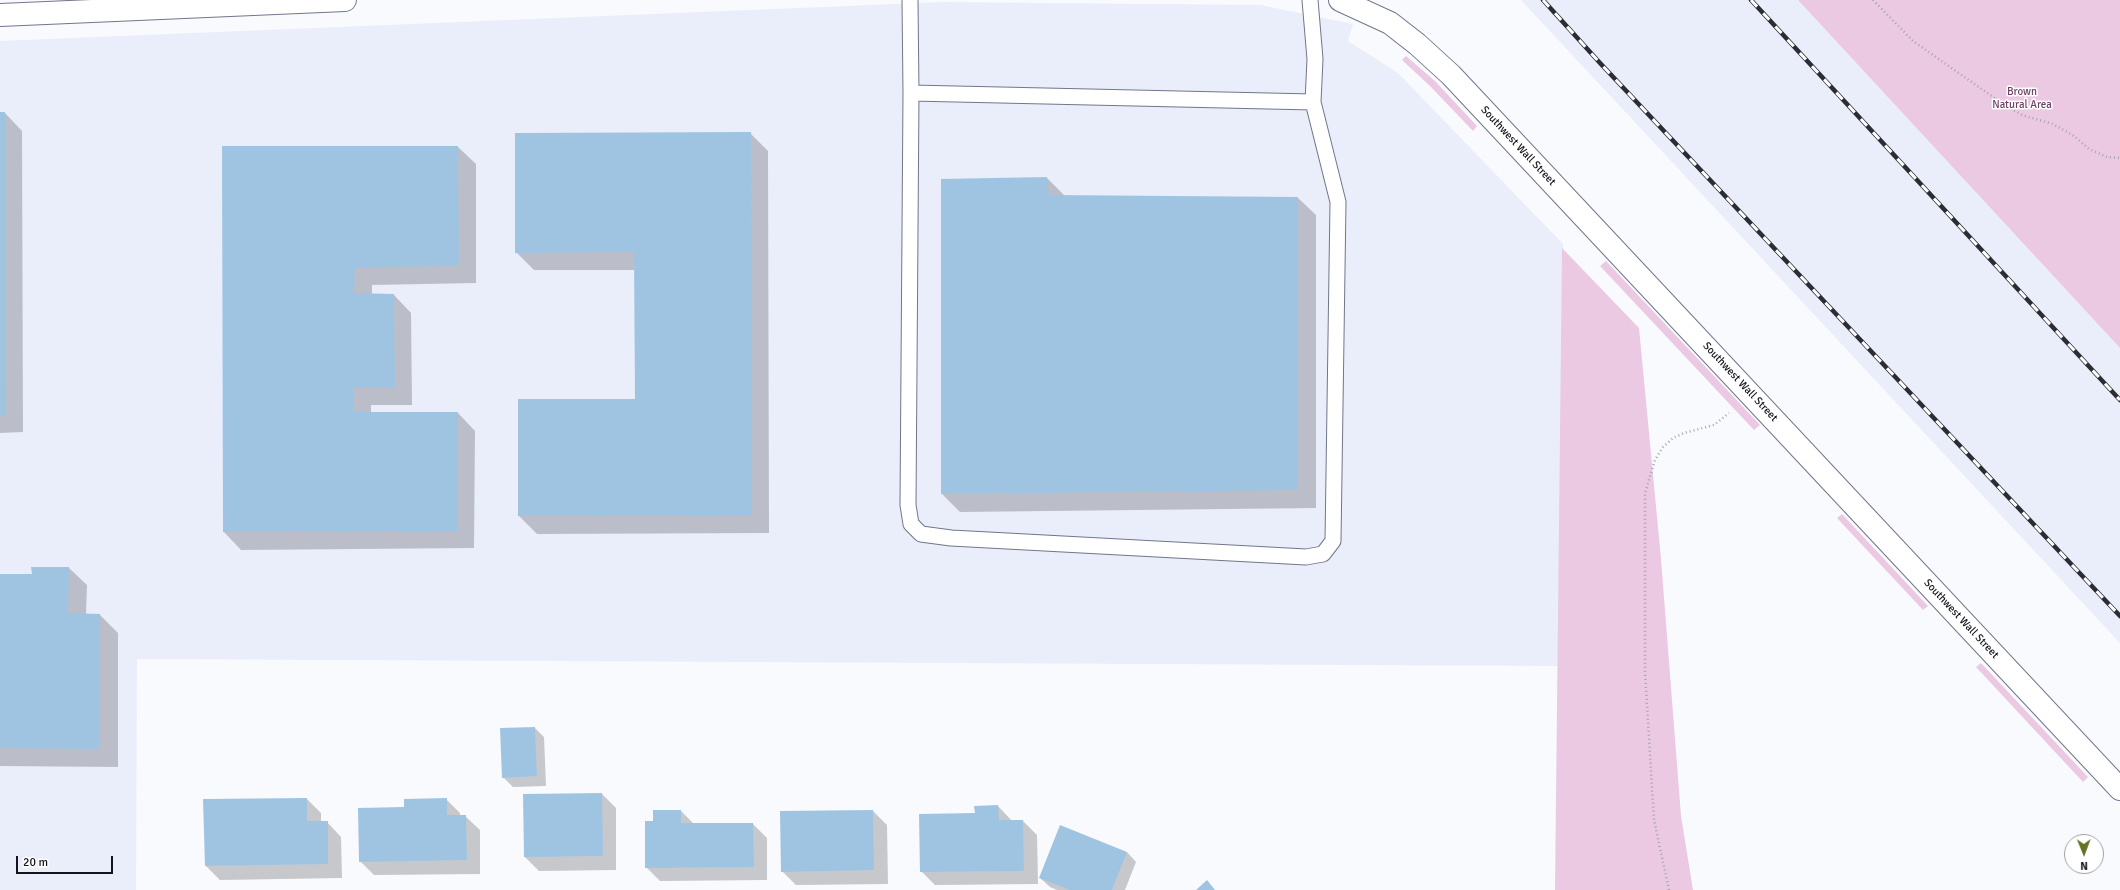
<!DOCTYPE html>
<style>
body{margin:0}
#map{position:relative;width:2120px;height:890px;overflow:hidden;background:#f9fafe;font-family:Signika,sans-serif}
canvas{display:block}
.north{position:absolute;left:2064px;top:834px;width:40px;height:40px;box-sizing:border-box;background:#fff;border:1px solid #a1a1a4;border-radius:50%;rotate:179deg;font-size:11px;font-weight:700;line-height:16px;text-align:center;color:#13141c}
.north::after{content:'';display:block;margin:auto;width:14px;height:18px;background:#657420;clip-path:polygon(50% 0,100% 100%,50% 72%,0 100%)}
.scale{position:absolute;left:16px;top:856px;width:97px;height:18px;box-sizing:border-box;border:2px solid #13141c;border-top:0;padding-left:5px;font-size:12px;line-height:14px;white-space:nowrap;color:#13141c;-webkit-text-stroke:3px #fff;paint-order:stroke}
</style>
<div id="map">
<canvas width="2120" height="890"></canvas>
<div class="north">N</div>
<div class="scale">20 m</div>
</div>
<script>
const context = document.querySelector('canvas').getContext('2d');
context.lineJoin = 'round';
function paint(path, color) {
  context.fillStyle = color;
  context.fill(path, 'evenodd');
}
function toPath(rows) {
  const path = new Path2D();
  for (const r of rows) {
    path.moveTo(r[0], r[1]);
    for (let i = 2; i < r.length; i += 2) path.lineTo(r[i], r[i + 1]);
  }
  return path;
}
function strokePath(path, color, width, dash) {
  context.strokeStyle = color;
  context.lineWidth = width;
  context.lineCap = dash ? 'butt' : 'round';
  context.setLineDash(dash || []);
  context.stroke(path);
}
function drawText(font, color, halo, rows, align = 'center') {
  context.font = font + ' Signika,sans-serif';
  context.lineWidth = 3;
  context.setLineDash([]);
  context.textBaseline = 'middle';
  context.strokeStyle = halo;
  context.fillStyle = color;
  for (const [text, x, y, turn = 0] of rows) {
    context.save();
    context.translate(x, y);
    context.rotate((+turn || 0) * Math.PI / 180);
    context.textAlign = isNaN(turn) ? turn : align;
    if (halo) context.strokeText(text, 0, 0);
    context.fillText(text, 0, 0);
    context.restore();
  }
}
paint(toPath([
 [1521,0,1798,0,2120,348,2120,643],
 [943,2,1261,5,1353,24,1348,41,1398,73,1563,244,1559,666,137,659,136,890,0,890,0,41]
]), '#eaeefa');
paint(toPath([
 [1798,0,2120,0,2120,348],
 [1406,56,1435,81,1477,126,1473,131,1430,86,1402,60],
 [1562,248,1639,328,1661,559,1681,816,1693,890,1555,890],
 [1606,261,1760,425,1754,430,1600,266],
 [1842,514,1928,606,1923,610,1837,518],
 [1981,663,2088,777,2083,782,1976,667]
]), '#ebc9e2');
paint(toPath([
 [0,113,5,113,22,131,23,432,0,433],
 [750,133,768,151,769,533,537,534,519,516,636,400,635,270,534,270,516,252],
 [223,147,458,147,476,164,476,283,372,285,372,295,394,295,411,313,412,405,371,405,371,413,458,413,475,431,474,548,241,550,224,532],
 [1047,178,1065,196,1298,198,1316,215,1316,508,960,512,942,494,942,180],
 [69,568,87,585,86,615,100,615,118,633,118,767,0,766,0,575,33,575],
 [535,728,544,737,546,786,513,787,503,777],
 [602,794,616,808,616,870,539,871,525,857],
 [307,799,321,813,321,822,327,822,341,837,342,878,220,880,206,866],
 [446,799,460,813,460,816,465,816,480,830,480,874,374,875,360,861,405,808],
 [998,806,1012,821,1023,821,1037,835,1038,884,935,885,921,871,976,814],
 [681,811,694,824,753,824,767,838,767,880,660,881,646,867,654,822],
 [873,811,887,825,888,884,796,885,782,871],
 [1127,852,1136,862,1125,890,1057,890,1050,887,1040,878]
]), '#0003');
paint(toPath([
 [0,112,5,112,6,415,0,415],
 [751,132,752,515,518,516,518,399,635,399,634,252,515,253,515,133],
 [222,146,458,146,459,266,355,267,354,293,394,294,395,387,354,388,353,412,458,412,457,531,223,532],
 [1047,177,1049,195,1298,197,1298,490,941,494,941,179],
 [31,567,69,567,68,613,100,614,100,749,0,748,0,574,32,574],
 [535,727,537,776,502,778,500,728],
 [602,793,603,856,524,857,523,794],
 [307,798,307,821,328,821,328,864,205,866,203,799],
 [447,798,447,815,466,815,467,860,359,862,358,808,404,807,404,799],
 [998,805,999,820,1023,820,1024,871,920,872,919,814,975,813,974,806],
 [653,810,681,810,681,823,753,823,754,867,645,868,645,821,653,821],
 [873,810,874,870,781,872,780,811],
 [1060,825,1127,852,1112,890,1070,890,1039,878],
 [1207,880,1215,890,1196,890]
]), '#9fc4e2');
const lane = toPath([
 [910,0,911,93,908,505,911,524,921,534,951,538,1306,557,1323,554,1333,541,1338,202,1313,102,1315,59,1310,0],
 [911,93,1313,102]
]);
const secondary = toPath([
 [1340,0,1390,23,1417,44,1451,75,2120,789],
 [0,15,345,0]
]);
strokePath(lane, '#71768a', 17);
strokePath(secondary, '#71768a', 24);
strokePath(toPath([
 [1873,0,1913,41,2003,104,2022,115,2053,124,2074,136,2089,149,2107,157,2120,158],
 [1669,890,1654,820,1645,672,1645,493,1655,460,1663,447,1673,438,1684,433,1714,425,1729,413]
]), '#a4a5aa', 2.5, [1, 3]);
strokePath(lane, '#fff', 15);
strokePath(secondary, '#fff', 22);
const rail = toPath([
 [1543,0,1600,63,2120,616],
 [1751,0,2120,400]
]);
strokePath(rail, '#2b2c34', 4.5);
strokePath(rail, '#fff', 3, [9]);
drawText('11px', '#714067', '#fff', [
 ["Brown",2022,92],
 ["Natural Area",2022,105]
]);
drawText('11px', '#13141c', '#fff', [
 ["Southwest Wall Street",1518,146,47],
 ["Southwest Wall Street",1740,382,47],
 ["Southwest Wall Street",1961,619,47]
]);
</script>
